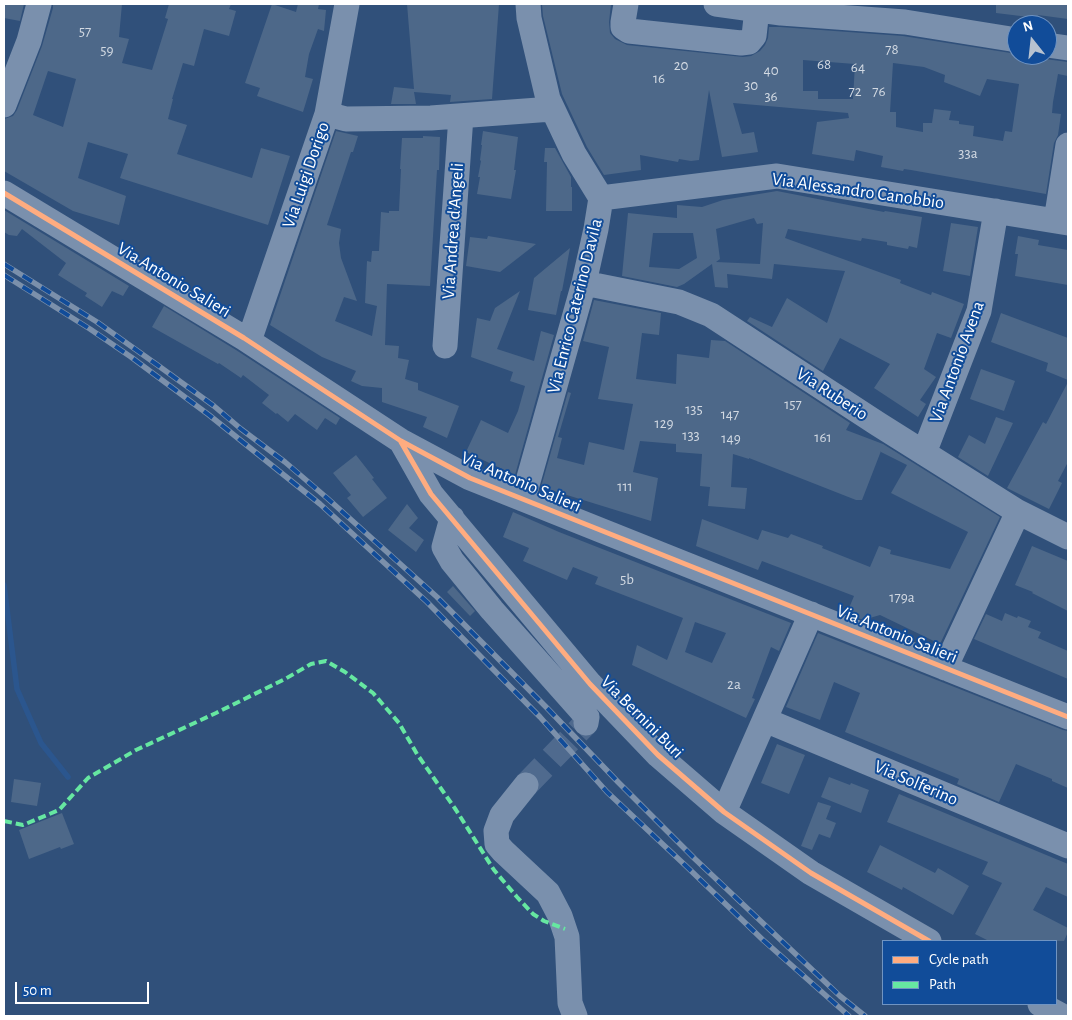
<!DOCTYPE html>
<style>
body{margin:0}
#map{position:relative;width:1072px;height:1020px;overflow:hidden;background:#30507a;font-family:"Alegreya Sans",sans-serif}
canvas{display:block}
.frame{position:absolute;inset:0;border:5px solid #fff;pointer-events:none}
.legend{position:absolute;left:882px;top:940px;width:175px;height:65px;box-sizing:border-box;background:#114c99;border:1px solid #7094c2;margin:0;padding:6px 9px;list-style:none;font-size:15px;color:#fff}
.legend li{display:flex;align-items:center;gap:10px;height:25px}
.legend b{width:25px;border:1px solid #7094c2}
.north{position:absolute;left:1007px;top:15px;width:50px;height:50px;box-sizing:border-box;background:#114c99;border:1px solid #7094c2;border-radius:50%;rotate:344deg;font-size:14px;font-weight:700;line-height:20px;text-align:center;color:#fff}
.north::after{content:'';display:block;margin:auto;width:18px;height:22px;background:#b7c2d0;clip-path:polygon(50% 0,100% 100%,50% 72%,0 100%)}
.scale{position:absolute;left:15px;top:982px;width:134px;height:22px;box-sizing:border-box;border:2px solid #fff;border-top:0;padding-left:6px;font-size:15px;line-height:18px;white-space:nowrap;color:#fff;-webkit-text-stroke:4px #114c99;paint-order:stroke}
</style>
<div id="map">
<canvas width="1072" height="1020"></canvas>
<div class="frame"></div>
<ul class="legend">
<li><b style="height:6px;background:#ffac80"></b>Cycle path</li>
<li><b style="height:6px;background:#66e7a1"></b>Path</li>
</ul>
<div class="north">N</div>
<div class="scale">50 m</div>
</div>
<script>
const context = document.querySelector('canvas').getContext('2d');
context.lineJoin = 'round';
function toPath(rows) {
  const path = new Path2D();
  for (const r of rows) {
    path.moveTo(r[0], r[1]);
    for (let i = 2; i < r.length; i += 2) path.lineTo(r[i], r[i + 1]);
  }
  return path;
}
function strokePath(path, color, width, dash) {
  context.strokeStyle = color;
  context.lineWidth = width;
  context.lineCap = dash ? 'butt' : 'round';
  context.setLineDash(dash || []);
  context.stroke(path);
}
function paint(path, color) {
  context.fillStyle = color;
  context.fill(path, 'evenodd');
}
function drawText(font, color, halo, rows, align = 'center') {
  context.font = font + ' "Alegreya Sans",sans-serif';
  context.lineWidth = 4;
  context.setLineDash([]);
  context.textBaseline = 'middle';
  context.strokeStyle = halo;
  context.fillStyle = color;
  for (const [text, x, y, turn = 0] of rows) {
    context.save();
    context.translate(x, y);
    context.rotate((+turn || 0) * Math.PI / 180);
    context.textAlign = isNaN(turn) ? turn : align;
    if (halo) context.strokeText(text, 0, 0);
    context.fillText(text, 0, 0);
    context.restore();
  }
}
strokePath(toPath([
 [4,585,17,689,41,743,68,777]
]), '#2b568e', 5.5);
paint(toPath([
 [4,4,24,4,20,21,4,18],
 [53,4,122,4,119,37,129,39,122,63,152,70,168,19,165,18,169,4,231,4,229,9,236,11,229,36,204,29,194,66,183,63,172,99,173,99,168,119,187,125,177,154,252,178,261,148,290,156,268,225,120,178,128,154,88,142,78,178,126,196,119,225,73,211,4,171,4,119,13,116,17,110,42,46,53,8],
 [48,71,76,79,63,127,33,115],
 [272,4,296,12,298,4,319,4,318,9,326,10,324,31,318,29,309,54,305,77,313,79,303,112,257,96,260,88,245,83],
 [407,4,499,4,492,99,450,102,451,95,414,92,416,104,391,104,394,87,414,89],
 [542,4,611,4,609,22,610,33,615,39,627,45,743,57,751,56,760,51,765,45,768,38,769,27,780,27,903,36,1017,54,1017,55,1037,55,1045,59,1068,62,1068,76,1058,74,1053,102,1052,113,1061,114,1058,135,1054,143,1046,194,911,170,904,169,903,171,881,167,883,156,856,150,854,161,812,154,817,122,849,118,848,113,733,103,742,134,754,132,758,152,722,157,709,90,699,160,691,161,679,159,678,162,640,155,641,170,604,175,587,147,562,94,543,16],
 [803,60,855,64,853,99,818,99,818,91,803,91],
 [893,63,924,67,945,75,944,82,980,96,987,79,1019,84,1012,132,1005,131,1003,141,973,136,974,126,959,124,959,121,949,120,951,111,934,109,932,123,923,123,923,132,896,127,896,112,890,112],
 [996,4,1068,4,1068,19,1038,15,1037,18,996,13],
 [336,131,358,136,353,152,351,152,327,225,341,229,339,243,341,258,357,301,344,297,335,321,372,336,377,306,365,303,367,261,371,262,372,251,379,251,381,212,389,213,389,211,399,211,401,169,400,169,402,138,423,138,423,136,440,137,439,170,437,170,430,286,387,284,385,345,399,346,398,358,409,360,405,379,418,383,418,390,459,406,447,438,423,427,427,417,382,402,382,388,362,386,351,381,356,371,322,357,270,325],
 [483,131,518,137,514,170,516,170,511,199,477,194,480,177,478,177,481,161,480,160,482,145,481,145],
 [545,148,555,148,571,177,571,187,572,187,572,211,546,211,547,162,544,162],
 [777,191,884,212,885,211,922,217,917,248,909,246,908,249,887,245,887,242,862,238,861,241,788,229,785,238,901,280,900,283,931,295,932,292,964,304,951,338,937,333,924,369,936,377,920,400,926,404,918,417,874,388,890,364,840,338,823,371,747,321,750,317,772,327,787,298,827,323,845,271,774,264,772,279,727,274,728,288,715,287,712,264,684,284,677,287,622,276,628,213,677,218,677,205,702,207,723,200],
 [754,218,757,224,763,223,760,264,716,262,720,259,716,229],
 [653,233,693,233,697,258,679,269,649,267],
 [4,210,129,286,123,296,112,291,102,307,85,296,87,293,58,275,66,263,22,229,17,236,9,235,4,232],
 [951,223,978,227,970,276,943,271],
 [488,236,536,244,500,272,466,266,470,237,487,239],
 [1018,236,1039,240,1038,245,1068,250,1068,285,1015,276,1018,254,1015,254],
 [570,248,562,291,561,291,556,315,528,310,534,278],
 [520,291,497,349,534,361,541,331,554,335,515,475,466,452,481,420,508,433,518,411,525,386,510,381,513,372,471,357,477,318,490,321,495,308],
 [594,300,661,313,659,335,642,333,636,379,676,384,677,354,709,358,711,340,725,341,850,423,846,430,883,444,1000,517,940,644,880,615,863,620,847,613,854,596,762,561,758,570,696,546,702,519,758,540,762,530,788,538,791,534,823,546,822,548,870,567,879,546,891,550,890,554,950,569,968,532,891,493,907,465,881,452,881,451,862,500,856,500,749,458,749,459,733,454,731,487,747,488,745,509,708,506,710,487,700,486,702,454,676,452,676,444,640,441,633,472,658,478,651,521,541,487,568,392,571,393,558,437,562,438,557,458,584,465,589,442,624,450,633,404,598,399,609,347,583,341],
 [164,306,236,350,340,418,336,425,325,418,317,430,295,414,288,422,277,413,276,414,262,403,269,395,243,375,241,378,219,363,218,364,152,327],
 [1001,313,1068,338,1068,380,1046,371,1048,363,991,342],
 [981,369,1015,381,1004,411,970,399],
 [1068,382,1068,462,1058,481,1062,483,1049,509,1007,488,1043,422,1046,424],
 [996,417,1013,423,988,476,958,457,969,435,985,444],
 [356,455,374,478,372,479,387,498,363,517,347,498,351,495,333,473],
 [407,504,418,518,409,528,424,540,416,552,388,530],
 [513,512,559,532,791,623,779,651,771,647,752,698,755,699,746,718,632,665,637,645,667,660,683,618,595,584,598,577,573,567,567,580,523,561,529,548,503,537],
 [695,622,726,633,712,663,685,652],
 [1032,546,1068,561,1068,611,1032,593,1033,592,1015,585],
 [453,586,475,611,470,616,447,592],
 [1005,613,1017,618,1018,616,1031,621,1028,627,1041,632,1038,638,1068,651,1068,679,974,639,986,614,1002,621],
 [818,633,1063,730,1068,731,1068,788,1052,781,1052,779,1016,764,999,802,957,784,959,779,845,732,860,693,834,682,820,720,786,707],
 [777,744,805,755,789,794,761,783],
 [829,777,850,785,851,783,869,790,861,813,821,797],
 [14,779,41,783,37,806,11,802],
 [899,794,1068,864,1068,897,1046,887,1033,910,1068,928,1068,932,1064,941,989,941,975,934,1002,883,982,874,988,862,887,822],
 [818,802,831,806,826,819,836,823,830,838,819,834,812,850,801,846],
 [62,813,74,844,61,849,60,847,29,859,19,830],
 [880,845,935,873,938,868,969,886,953,915,903,887,902,890,867,872]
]), '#4d6889');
strokePath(toPath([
 [526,785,586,723]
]), '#4f6a8e', 25, [25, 12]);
strokePath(toPath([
 [626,4,623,22,623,27,629,31,741,43,749,42,754,36,757,9],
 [716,4,781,13,905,22,1017,40],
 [1047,45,1068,48],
 [4,105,29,41,39,4],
 [327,114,346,119,431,118,552,109],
 [4,193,244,338,401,441,470,478,1068,717],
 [601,198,777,176,1068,223],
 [1056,221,1068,145],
 [584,283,679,302,711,315,878,424,1018,512,1068,537],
 [249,341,327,114,347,4],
 [445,346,461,116],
 [401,441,431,494,590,684,658,755,724,812,811,873,929,941],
 [924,453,979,311,996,211],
 [523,499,584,283,596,229,601,198,574,154,548,99,529,18,528,4],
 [452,518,444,547,452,561,492,610,587,717,586,723],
 [945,668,1018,512],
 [765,720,1068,846],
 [526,785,502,815,496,831,497,844,503,851,548,893,560,916,567,937,570,1003,575,1016],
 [724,812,811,614],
 [1040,1004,1062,1016]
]), '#7a90ad', 25);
const rail = toPath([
 [4,264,97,322,156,364,214,406,241,429,285,462,327,498,437,597,548,709,618,782,695,859,840,996,865,1016],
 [4,275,90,329,131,357,209,415,320,504,427,602,540,717,607,792,686,866,763,940,849,1016]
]);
strokePath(rail, '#7b90ab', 5.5);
strokePath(rail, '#114c99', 4, [11]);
strokePath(toPath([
 [4,821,23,825,59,810,88,778,136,750,216,713,285,679,311,664,326,661,345,672,373,693,399,723,417,754,456,810,494,870,517,897,533,914,544,921,565,929]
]), '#66e7a1', 4, [8, 4]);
strokePath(toPath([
 [4,193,244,338,401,441,470,478,1068,717],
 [401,442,431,494,590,684,658,755,724,812,811,873,929,941]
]), '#ffac80', 5);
drawText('15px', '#d2d9e2', null, [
 ["57",85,31],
 ["78",892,49],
 ["59",107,50],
 ["68",824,64],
 ["20",681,65],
 ["64",858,67],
 ["40",771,70],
 ["16",659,78],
 ["30",751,85],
 ["72",855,91],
 ["76",879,91],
 ["36",771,96],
 ["33a",968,153],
 ["157",793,404],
 ["135",694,409],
 ["147",730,414],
 ["129",664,423],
 ["133",691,435],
 ["161",823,437],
 ["149",731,438],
 ["111",625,486],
 ["5b",627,579],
 ["179a",902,597],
 ["2a",734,684]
]);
drawText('18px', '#fff', '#114c99', [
 ["Via Luigi Dorigo",306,175,-71],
 ["Via Alessandro Canobbio",858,191,8],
 ["Via Andrea d'Angeli",453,231,-86],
 ["Via Antonio Salieri",174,280,31],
 ["Via Enrico Caterino Davila",575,306,-76],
 ["Via Antonio Avena",957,362,-70],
 ["Via Ruberio",832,394,33],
 ["Via Antonio Salieri",521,482,23],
 ["Via Antonio Salieri",897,634,22],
 ["Via Bernini Buri",642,717,45],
 ["Via Solferino",916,783,23]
]);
</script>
